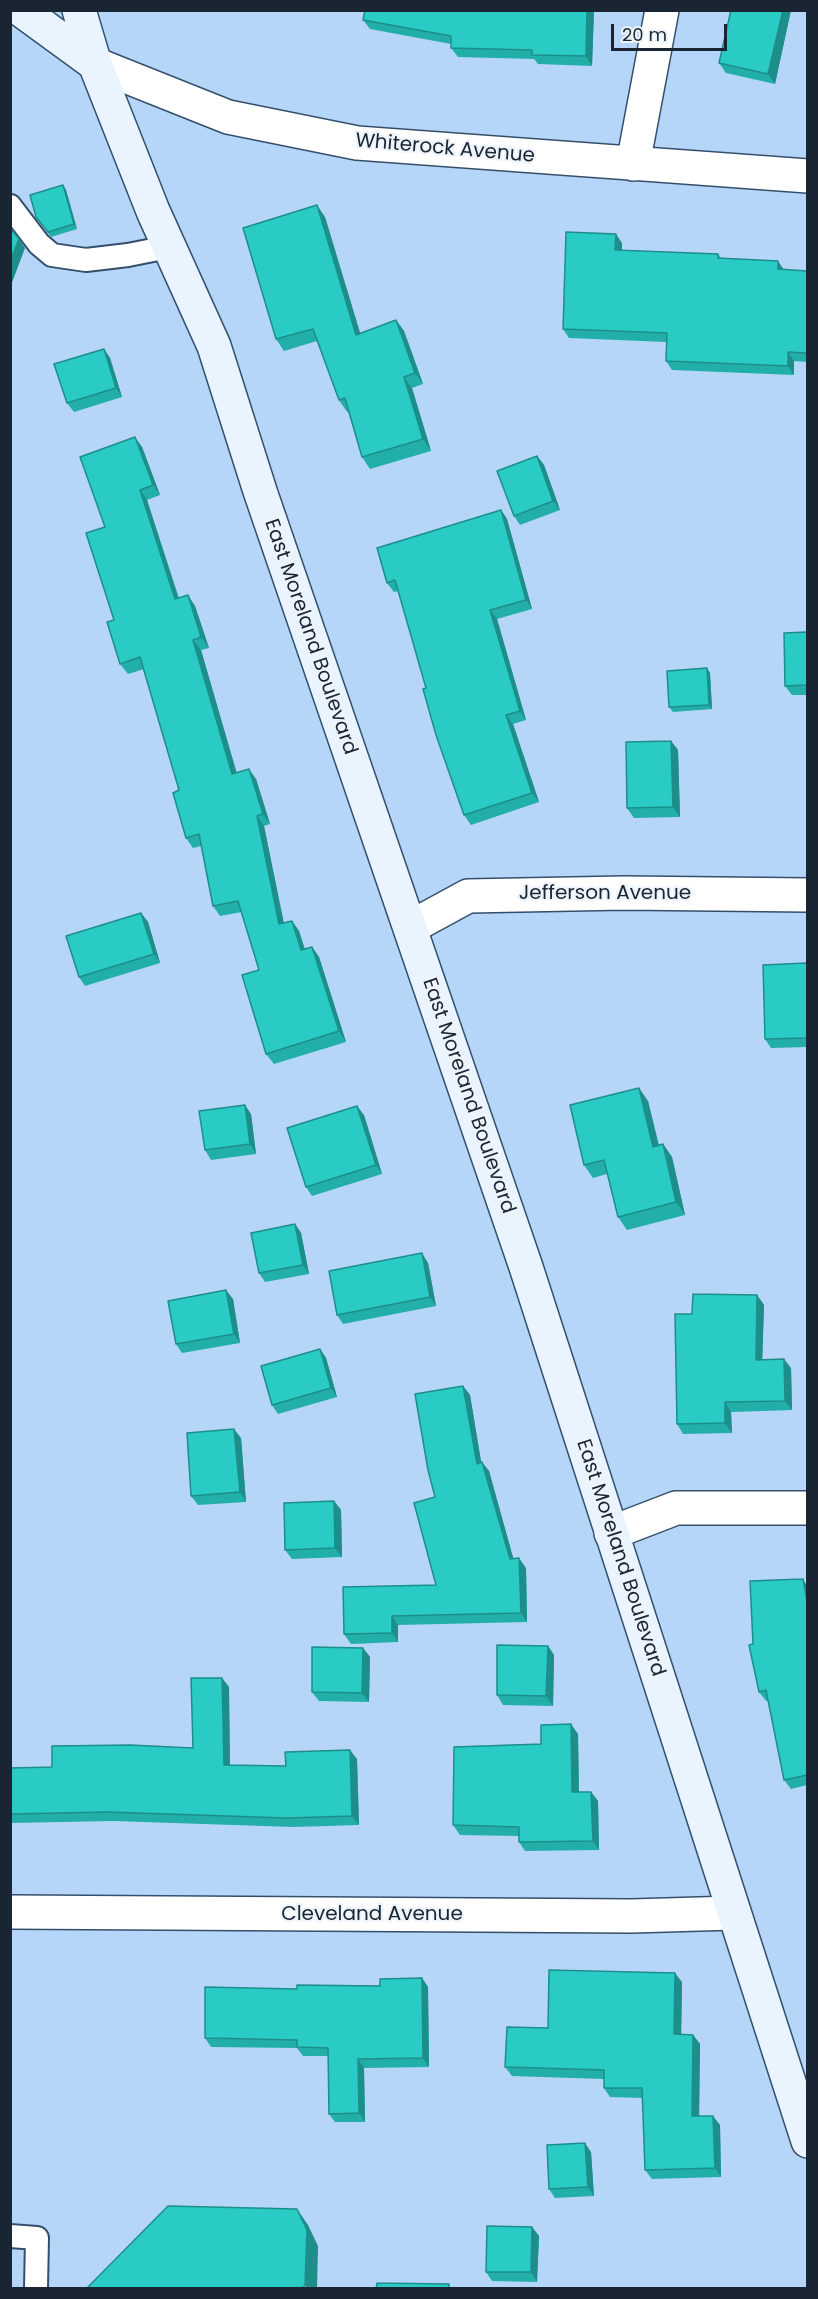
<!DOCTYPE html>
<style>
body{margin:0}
#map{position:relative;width:818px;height:2299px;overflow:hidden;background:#b6d6f9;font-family:Poppins,sans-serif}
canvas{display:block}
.frame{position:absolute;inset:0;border:12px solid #192532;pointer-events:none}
.scale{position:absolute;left:611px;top:24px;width:116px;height:27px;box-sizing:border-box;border:3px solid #192532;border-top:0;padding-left:8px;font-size:18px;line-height:21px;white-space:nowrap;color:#192532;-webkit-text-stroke:4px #eef4fb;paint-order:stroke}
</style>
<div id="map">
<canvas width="818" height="2299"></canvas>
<div class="frame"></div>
<div class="scale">20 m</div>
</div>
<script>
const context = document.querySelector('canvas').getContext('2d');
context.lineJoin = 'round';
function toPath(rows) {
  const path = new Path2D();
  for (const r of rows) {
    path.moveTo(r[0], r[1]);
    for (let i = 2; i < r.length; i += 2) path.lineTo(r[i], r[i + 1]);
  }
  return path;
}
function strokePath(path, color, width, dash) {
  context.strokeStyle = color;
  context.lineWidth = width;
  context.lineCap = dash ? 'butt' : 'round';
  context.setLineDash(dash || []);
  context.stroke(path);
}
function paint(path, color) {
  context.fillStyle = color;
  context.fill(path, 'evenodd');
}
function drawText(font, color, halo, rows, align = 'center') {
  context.font = font + ' Poppins,sans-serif';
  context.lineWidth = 4.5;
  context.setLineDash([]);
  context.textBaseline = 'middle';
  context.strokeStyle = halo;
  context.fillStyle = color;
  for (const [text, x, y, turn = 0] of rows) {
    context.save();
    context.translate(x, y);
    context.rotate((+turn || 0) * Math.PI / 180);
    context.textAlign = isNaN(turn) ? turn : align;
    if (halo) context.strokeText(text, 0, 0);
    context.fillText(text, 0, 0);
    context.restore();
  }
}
const lane = toPath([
 [10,206,39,244,52,255,86,260,128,255,168,247],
 [10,2236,37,2238,36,2288]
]);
const street = toPath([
 [95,64,228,117,357,143,808,176],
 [633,164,662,10],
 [411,927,468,896,624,893,808,895],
 [611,1533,676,1508,808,1508],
 [10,1912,631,1916,734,1913]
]);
const secondary = toPath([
 [21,10,95,64],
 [79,10,95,64,153,211,214,346,260,491,526,1267,808,2141]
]);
strokePath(lane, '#344f6c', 26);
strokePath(street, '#344f6c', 36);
strokePath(secondary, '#344f6c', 36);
strokePath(lane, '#fff', 22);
strokePath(street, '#fff', 33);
strokePath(secondary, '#e9f4ff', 33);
paint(toPath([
 [594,10,592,66,538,64,534,59,458,57,451,48,451,44,370,29,363,20],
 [731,10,791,10,775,84,726,73,719,63],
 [63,185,66,190,77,229,51,237,36,217],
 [325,217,360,333,396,320,404,331,423,384,412,388,431,451,370,469,362,457,348,411,347,412,339,400,317,341,284,351,276,339],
 [622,243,622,251,718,254,721,258,784,270,807,271,807,362,794,361,794,375,672,370,666,361,666,342,569,338,563,329],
 [104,349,110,358,122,397,74,412,67,403],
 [142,447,160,495,147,500,179,598,195,606,209,648,201,650,236,773,256,779,270,824,264,826,284,923,292,921,299,931,305,949,312,947,319,957,346,1042,274,1064,266,1054,259,970,242,912,220,916,213,906,201,846,193,848,186,838,179,790,144,669,128,674,120,664,114,620,105,527],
 [537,456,544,465,560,510,520,525,514,516],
 [501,510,507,519,532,609,497,619,526,720,513,724,539,802,471,825,464,815,426,688,398,591,394,592,387,583],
 [807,632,807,695,792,695,785,686],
 [707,668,710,673,712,709,673,712,669,707],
 [671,741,678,750,680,817,634,818,627,808],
 [141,913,148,922,160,963,85,986,79,977],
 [807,963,807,1047,771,1048,765,1039],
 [648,1101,659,1145,663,1144,672,1157,685,1215,627,1230,618,1217,607,1174,593,1178,584,1165],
 [251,1114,256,1154,211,1160,205,1150],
 [364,1115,382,1174,312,1196,306,1187],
 [295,1224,301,1233,309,1274,265,1282,259,1273],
 [428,1263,436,1306,343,1324,337,1315],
 [757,1295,764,1305,762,1360,791,1368,792,1410,731,1412,732,1433,683,1434,677,1424,692,1314],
 [233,1299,240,1343,182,1353,176,1344],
 [320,1349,326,1358,337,1397,278,1414,272,1405],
 [463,1386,470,1395,481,1462,489,1471,513,1558,526,1568,527,1622,398,1625,398,1642,351,1644,344,1634,436,1585,435,1497],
 [241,1438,246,1502,198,1505,191,1496],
 [334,1501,341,1510,342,1557,292,1559,285,1550],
 [807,1586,807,1785,791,1789,784,1780,768,1701,766,1701,759,1692,753,1644],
 [548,1646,554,1655,553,1706,503,1705,497,1695],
 [363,1648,370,1657,369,1702,319,1701,312,1692],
 [222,1678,229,1687,230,1765,286,1766,357,1759,359,1825,294,1827,113,1821,10,1823,10,1768,52,1767,193,1748],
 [578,1734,579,1792,591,1792,598,1801,599,1850,525,1851,519,1842,519,1836,460,1835,453,1825,541,1744],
 [422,1978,428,1987,429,2067,364,2068,365,2122,335,2122,329,2114,328,2056,303,2056,297,2048,211,2047,205,2038,297,1989,380,1986],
 [682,1982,681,2034,693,2035,700,2044,699,2116,720,2125,721,2177,652,2179,645,2170,643,2098,610,2097,604,2088,604,2079,512,2076,505,2067,548,2028],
 [591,2152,594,2196,555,2198,549,2189],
 [532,2227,539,2236,537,2282,492,2281,486,2272]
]), '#23afa9');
paint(toPath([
 [587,10,594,10,592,66,586,56],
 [783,10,791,10,775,84,768,74],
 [63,185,66,190,77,229,74,224],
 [317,205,325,217,364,346,356,335],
 [616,234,622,243,622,259,615,250],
 [19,239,25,248,10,288,10,261],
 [778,261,784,270,778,269],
 [396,320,404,331,423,384,415,373],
 [104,349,110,358,122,397,116,388],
 [788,352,794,361,794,375,788,366],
 [404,377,412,388,431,451,423,439],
 [135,437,142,447,160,495,153,485],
 [537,456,544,465,560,510,553,501],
 [140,490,147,500,182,610,175,599],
 [501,510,507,519,532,609,526,600],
 [188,595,195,606,209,648,201,637],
 [490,610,497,619,526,720,520,711],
 [193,640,201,650,240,784,232,774],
 [707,668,710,673,712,709,709,705],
 [506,715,513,724,539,802,532,793],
 [671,741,678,750,680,817,673,807],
 [249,769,256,779,270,824,263,814],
 [257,816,264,826,286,935,279,924],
 [141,913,148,922,160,963,154,954],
 [292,921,299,931,308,961,301,950],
 [312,947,319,957,346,1042,339,1031],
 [639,1088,648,1101,662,1160,653,1147],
 [245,1105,251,1114,256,1154,250,1144],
 [357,1106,364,1115,382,1174,376,1165],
 [663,1144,672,1157,685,1215,676,1202],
 [295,1224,301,1233,309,1274,303,1265],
 [422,1253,428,1263,436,1306,430,1297],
 [226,1290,233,1299,240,1343,234,1334],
 [757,1295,764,1305,762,1369,756,1360],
 [320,1349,326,1358,337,1397,331,1388],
 [784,1359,791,1368,792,1410,785,1401],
 [463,1386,470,1395,483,1473,477,1464],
 [725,1402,731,1412,732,1433,725,1423],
 [234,1429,241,1438,246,1502,240,1492],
 [482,1462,489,1471,516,1568,510,1559],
 [334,1501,341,1510,342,1557,335,1548],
 [519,1558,526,1568,527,1622,521,1613],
 [803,1579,807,1586,807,1601],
 [392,1616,398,1625,398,1642,392,1633],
 [548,1646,554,1655,553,1706,546,1696],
 [363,1648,370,1657,369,1702,362,1693],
 [222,1678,229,1687,230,1774,224,1765],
 [571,1724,578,1734,579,1802,572,1792],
 [350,1750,357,1759,359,1825,352,1816],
 [591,1792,598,1801,599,1850,593,1841],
 [675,1973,682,1982,681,2044,674,2034],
 [422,1978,428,1987,429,2067,423,2058],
 [693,2035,700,2044,699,2126,692,2116],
 [358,2059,364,2068,365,2122,359,2113],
 [713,2116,720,2125,721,2177,715,2168],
 [585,2143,591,2152,594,2196,588,2187],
 [297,2209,308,2225,318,2246,317,2289,307,2289,305,2285],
 [532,2227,539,2236,537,2282,531,2272]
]), '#1d8e89');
const building = toPath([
 [365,10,587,10,586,56,532,55,532,50,451,48,451,36,363,20,365,10],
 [731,10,783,10,768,74,719,63,731,10],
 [63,185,74,224,48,232,36,217,30,195,63,185],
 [317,205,356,335,396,320,415,373,404,377,423,439,362,457,345,398,339,400,313,329,276,339,243,228,317,205],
 [10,228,19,239,10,261,10,228],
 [566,232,616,234,615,250,718,254,718,258,778,261,778,269,807,271,807,353,788,352,788,366,666,361,667,333,563,329,566,232],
 [104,349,116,388,67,403,54,364,104,349],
 [135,437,153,485,140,490,175,599,188,595,201,637,193,640,232,774,249,769,263,814,257,816,279,924,292,921,301,950,312,947,339,1031,266,1054,242,975,259,970,238,901,213,906,199,834,186,838,173,793,179,790,140,657,120,664,107,622,114,620,86,533,105,527,80,457,135,437],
 [537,456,553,501,514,516,497,471,537,456],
 [501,510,526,600,490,610,520,711,506,715,532,793,464,815,436,735,423,689,426,688,395,580,387,583,377,548,501,510],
 [807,632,807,685,785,686,784,633,807,632],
 [707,668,709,705,669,707,667,671,707,668],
 [671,741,673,807,627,808,626,742,671,741],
 [141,913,154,954,79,977,66,936,141,913],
 [807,963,807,1038,765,1039,763,965,807,963],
 [639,1088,653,1147,663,1144,676,1202,618,1217,604,1160,584,1165,570,1105,639,1088],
 [245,1105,250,1144,205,1150,199,1111,245,1105],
 [357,1106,376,1165,306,1187,287,1128,357,1106],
 [295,1224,303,1265,259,1273,251,1233,295,1224],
 [422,1253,430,1297,337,1315,329,1271,422,1253],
 [226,1290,234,1334,176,1344,168,1301,226,1290],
 [693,1294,757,1295,756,1360,784,1359,785,1401,725,1402,725,1423,677,1424,675,1314,692,1314,693,1294],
 [320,1349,331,1388,272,1405,261,1366,320,1349],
 [463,1386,477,1464,482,1462,510,1559,519,1558,521,1613,392,1616,392,1633,344,1634,343,1587,436,1585,414,1503,435,1497,428,1470,415,1394,463,1386],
 [234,1429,240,1492,191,1496,187,1433,234,1429],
 [334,1501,335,1548,285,1550,284,1503,334,1501],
 [803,1579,807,1601,807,1775,784,1780,766,1690,759,1692,749,1645,753,1644,750,1581,803,1579],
 [497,1645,548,1646,546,1696,497,1695,497,1645],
 [312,1647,363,1648,362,1693,312,1692,312,1647],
 [191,1678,222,1678,224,1765,286,1766,285,1752,350,1750,352,1816,287,1818,107,1812,10,1814,10,1768,52,1767,52,1746,130,1745,193,1748,191,1678],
 [571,1724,572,1792,591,1792,593,1841,519,1842,519,1827,453,1825,454,1747,541,1744,541,1725,571,1724],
 [549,1970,675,1973,674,2034,693,2035,692,2116,713,2116,715,2168,645,2170,642,2088,604,2088,604,2070,505,2067,507,2027,548,2028,549,1970],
 [422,1978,423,2058,358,2059,359,2113,329,2114,328,2048,297,2047,297,2040,205,2038,205,1987,297,1989,297,1985,380,1986,380,1979,422,1978],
 [585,2143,588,2187,549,2189,547,2145,585,2143],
 [168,2206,297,2209,307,2230,305,2285,302,2289,86,2289,168,2206],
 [487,2226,532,2227,531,2272,486,2272,487,2226],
 [377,2283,449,2284,449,2289,376,2289,377,2283]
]);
paint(building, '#29cbc4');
strokePath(building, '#1d8e89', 1.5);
drawText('20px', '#192532', '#eef4fb', [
 ["Whiterock Avenue",445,149,5],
 ["East Moreland Boulevard",310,637,71],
 ["Jefferson Avenue",605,894],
 ["East Moreland Boulevard",468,1096,71],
 ["East Moreland Boulevard",620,1558,72],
 ["Cleveland Avenue",372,1915]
]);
</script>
